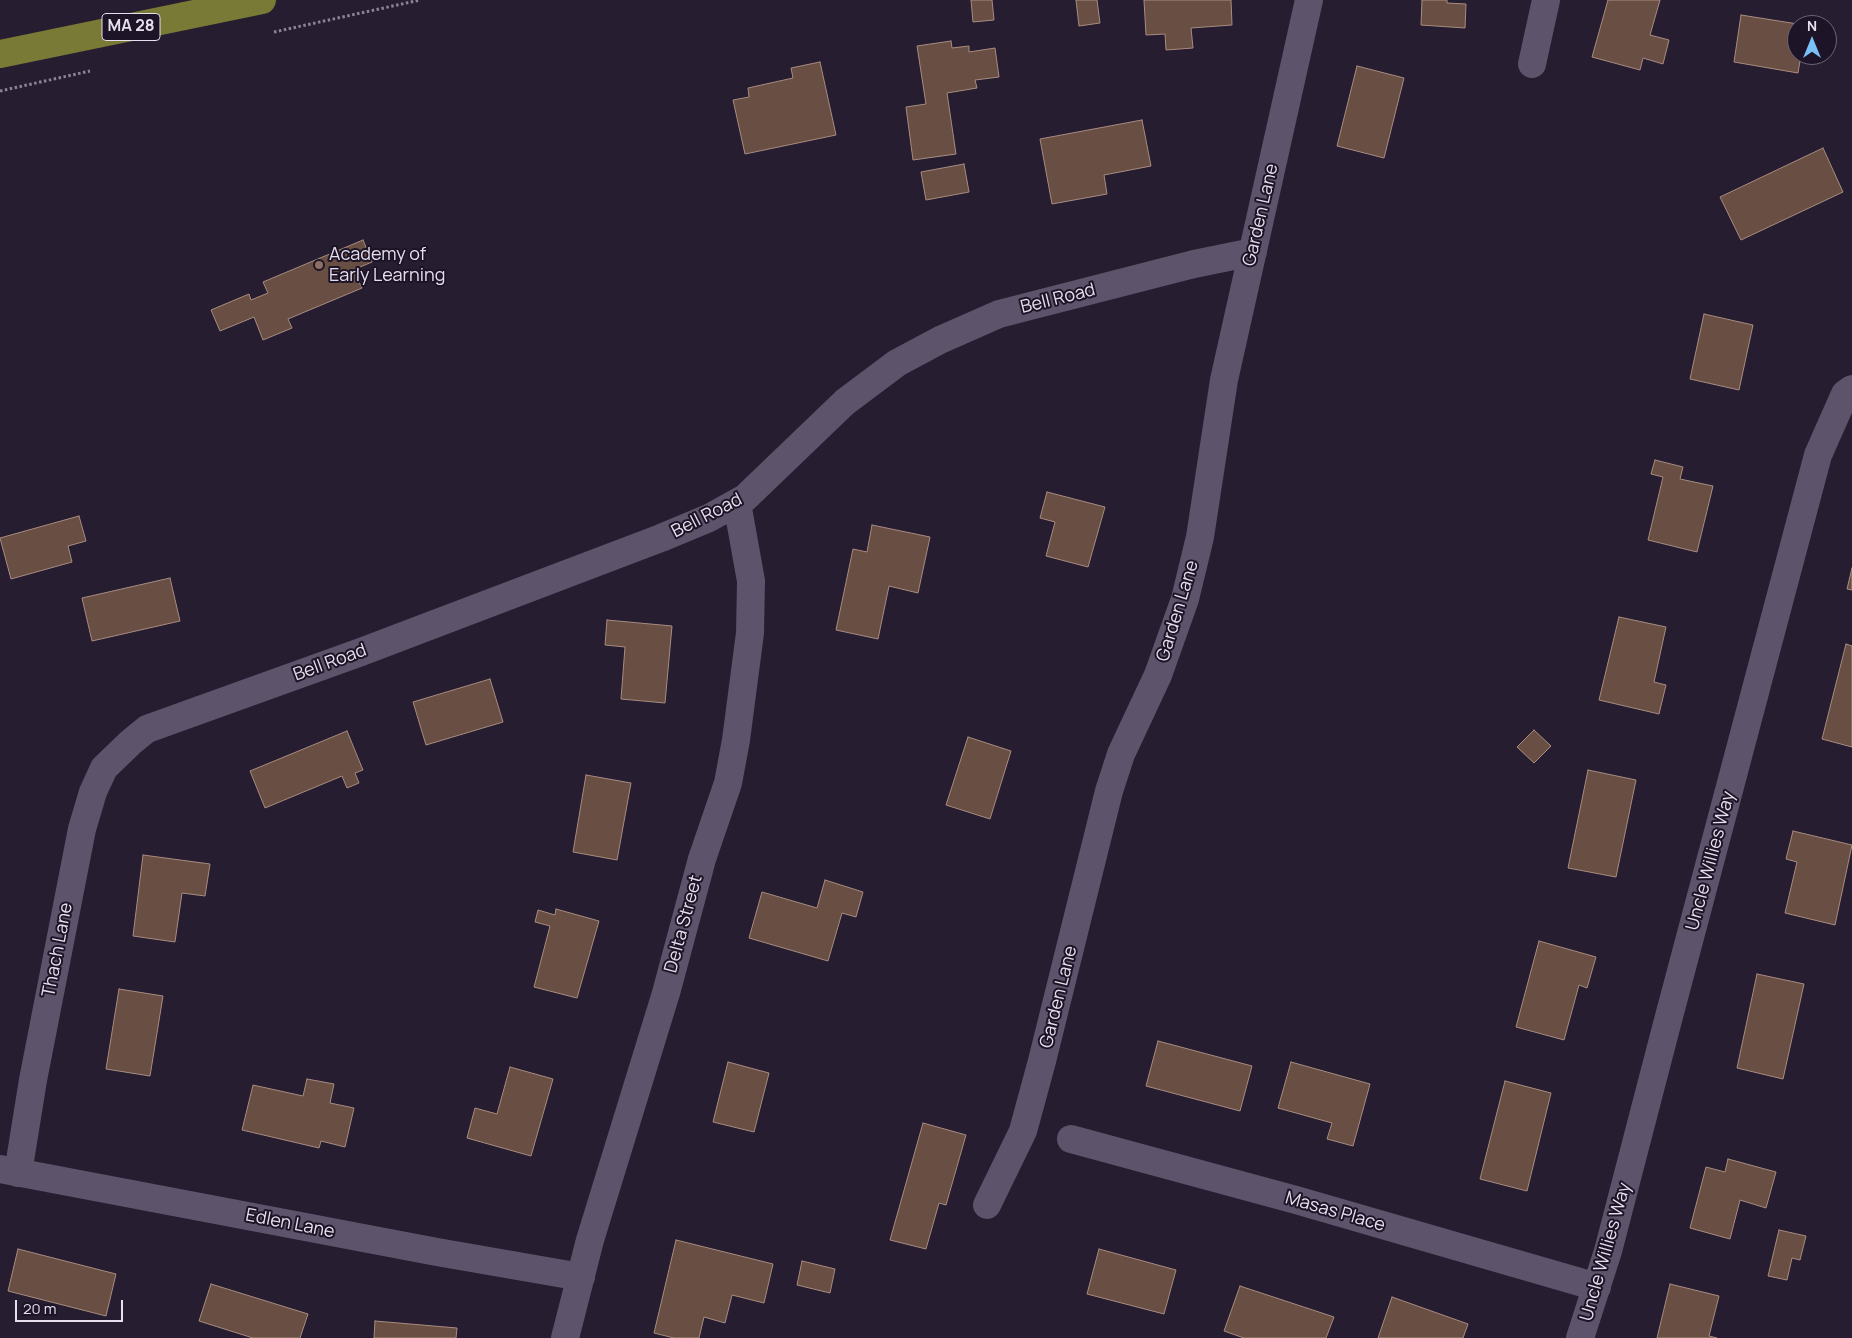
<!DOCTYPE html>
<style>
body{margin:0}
#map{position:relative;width:1852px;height:1338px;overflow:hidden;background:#261d31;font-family:Manrope,sans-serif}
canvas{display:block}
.north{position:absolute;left:1787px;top:15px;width:50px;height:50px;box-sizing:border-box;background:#1d1427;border:1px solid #6d6677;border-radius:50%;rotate:0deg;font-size:14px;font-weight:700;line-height:20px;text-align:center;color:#e6e0ee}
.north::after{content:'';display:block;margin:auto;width:18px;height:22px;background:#79bff8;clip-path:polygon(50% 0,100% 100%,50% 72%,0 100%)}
.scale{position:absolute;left:15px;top:1300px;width:108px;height:22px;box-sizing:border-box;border:2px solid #e6e0ee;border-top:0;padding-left:6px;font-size:15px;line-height:18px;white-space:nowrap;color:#e6e0ee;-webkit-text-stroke:4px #1d1427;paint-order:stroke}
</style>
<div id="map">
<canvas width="1852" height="1338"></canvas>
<div class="north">N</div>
<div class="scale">20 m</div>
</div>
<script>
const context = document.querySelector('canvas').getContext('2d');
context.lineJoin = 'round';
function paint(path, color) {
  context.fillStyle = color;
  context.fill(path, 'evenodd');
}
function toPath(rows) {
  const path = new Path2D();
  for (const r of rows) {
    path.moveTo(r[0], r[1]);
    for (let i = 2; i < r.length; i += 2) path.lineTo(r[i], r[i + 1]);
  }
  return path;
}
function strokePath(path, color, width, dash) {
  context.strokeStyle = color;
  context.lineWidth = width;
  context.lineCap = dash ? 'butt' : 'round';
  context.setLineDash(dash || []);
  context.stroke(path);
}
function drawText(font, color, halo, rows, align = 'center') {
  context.font = font + ' Manrope,sans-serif';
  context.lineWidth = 4;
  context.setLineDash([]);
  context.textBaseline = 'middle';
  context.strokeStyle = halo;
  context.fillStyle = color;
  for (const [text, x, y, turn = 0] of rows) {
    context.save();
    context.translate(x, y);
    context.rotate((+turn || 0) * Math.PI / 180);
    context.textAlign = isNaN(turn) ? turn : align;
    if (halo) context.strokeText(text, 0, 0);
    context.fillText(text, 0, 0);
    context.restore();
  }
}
const building = toPath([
 [971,0,992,0,994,20,973,22,971,0],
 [1076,0,1097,0,1100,23,1079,26,1076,0],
 [1144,0,1231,0,1232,25,1191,28,1193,48,1166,50,1165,34,1146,35,1144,0],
 [1422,0,1447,0,1447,3,1466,4,1465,28,1421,25,1422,0],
 [1608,0,1660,0,1650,35,1669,40,1663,64,1643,58,1640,70,1592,57,1608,0],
 [1741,15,1804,25,1797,25,1797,55,1801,55,1798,73,1734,62,1741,15],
 [951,41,952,48,969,46,969,52,995,48,999,77,975,80,977,88,947,93,956,154,913,160,906,107,926,104,917,46,951,41],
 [820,62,836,135,745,154,733,100,749,97,748,88,793,78,791,68,820,62],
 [1357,66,1404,78,1384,158,1337,146,1357,66],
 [1142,120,1151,166,1104,175,1107,194,1052,204,1040,139,1142,120],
 [1823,148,1843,192,1741,240,1720,197,1823,148],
 [964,164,969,192,926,200,921,172,964,164],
 [363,240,372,262,353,270,362,288,288,319,292,328,263,340,254,317,220,331,211,310,249,294,251,300,268,293,263,282,363,240],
 [1704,314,1753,325,1739,390,1690,379,1704,314],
 [1655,460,1683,467,1680,479,1713,486,1697,552,1648,540,1663,477,1651,474,1655,460],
 [1047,492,1105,507,1088,567,1046,556,1055,522,1040,518,1047,492],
 [79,516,86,541,68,546,72,562,11,579,0,538,79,516],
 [872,525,930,537,918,593,889,586,878,639,836,630,853,549,867,552,872,525],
 [1852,568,1852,590,1847,589,1852,568],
 [170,578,180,621,92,641,82,598,170,578],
 [1619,617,1666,627,1654,682,1666,685,1659,714,1599,700,1619,617],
 [607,620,672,626,665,703,621,699,625,647,605,645,607,620],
 [1846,644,1852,646,1852,747,1822,739,1846,644],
 [490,679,503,722,426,745,413,702,490,679],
 [1534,730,1551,746,1534,763,1517,747,1534,730],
 [347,731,363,770,355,773,359,783,347,788,342,776,265,808,250,771,347,731],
 [968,737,1011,751,990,819,946,805,968,737],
 [1588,770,1636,780,1616,877,1568,868,1588,770],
 [586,775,631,783,617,860,573,852,586,775],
 [1793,831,1852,845,1835,925,1785,913,1797,862,1786,859,1793,831],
 [143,855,210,864,205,896,182,893,175,942,133,936,143,855],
 [825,880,863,892,856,917,842,913,828,961,749,938,762,892,817,908,825,880],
 [556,909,599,921,577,998,534,987,550,926,535,922,538,910,555,915,556,909],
 [1539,941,1596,957,1587,988,1579,985,1564,1040,1516,1027,1539,941],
 [1757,974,1804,984,1783,1079,1737,1068,1757,974],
 [119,989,163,996,150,1076,106,1069,119,989],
 [1158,1041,1252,1066,1240,1111,1146,1086,1158,1041],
 [728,1062,769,1073,754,1132,713,1122,728,1062],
 [1291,1062,1370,1084,1353,1146,1327,1139,1332,1123,1278,1108,1291,1062],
 [510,1067,553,1079,531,1156,467,1138,475,1108,497,1114,510,1067],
 [307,1079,334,1084,330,1103,354,1108,345,1147,321,1141,319,1148,242,1130,253,1085,303,1096,307,1079],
 [1505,1081,1551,1093,1527,1191,1480,1179,1505,1081],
 [923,1123,966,1135,946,1205,939,1203,926,1249,890,1240,923,1123],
 [1728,1159,1776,1172,1766,1208,1740,1200,1730,1239,1690,1228,1706,1167,1725,1172,1728,1159],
 [1779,1230,1806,1236,1800,1260,1792,1258,1787,1280,1768,1276,1779,1230],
 [676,1240,773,1264,764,1303,732,1295,725,1323,704,1317,699,1338,674,1338,654,1333,676,1240],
 [18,1249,116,1274,106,1316,8,1291,18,1249],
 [1099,1249,1176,1270,1164,1314,1087,1294,1099,1249],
 [802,1261,835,1269,830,1293,797,1285,802,1261],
 [211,1284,308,1314,300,1338,253,1338,199,1321,211,1284],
 [1670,1284,1719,1296,1709,1336,1717,1338,1657,1338,1670,1284],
 [1240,1286,1334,1317,1326,1338,1244,1338,1224,1331,1240,1286],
 [1392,1297,1468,1324,1463,1338,1378,1338,1392,1297],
 [375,1321,457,1328,456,1338,374,1338,375,1321]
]);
paint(building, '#684e43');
strokePath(building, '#a98c80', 1);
strokePath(toPath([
 [274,32,420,0],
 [0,91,90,71]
]), '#8b8494', 3, [2.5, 2.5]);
strokePath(toPath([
 [1532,64,1546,0],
 [1071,1139,1296,1200,1597,1287],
 [0,1169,437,1252,581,1277],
 [18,1173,33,1080,82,829,93,792,104,768,131,742,147,729,361,652,661,538,709,518,745,498,845,402,897,363,940,340,999,314,1194,264,1253,252],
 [987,1205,1023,1131,1042,1061,1109,791,1121,754,1158,675,1185,599,1200,537,1224,380,1309,0],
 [565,1338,590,1240,666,993,702,859,728,783,736,740,750,633,751,581,737,503],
 [1580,1338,1608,1251,1667,1024,1818,455,1845,394,1852,389]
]), '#5d536a', 28);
strokePath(toPath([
 [0,54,262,0]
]), '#7a7a37', 28);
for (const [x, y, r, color] of [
 [319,265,5,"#8d6e63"]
]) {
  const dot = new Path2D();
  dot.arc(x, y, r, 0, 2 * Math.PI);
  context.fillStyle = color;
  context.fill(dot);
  strokePath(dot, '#1d1427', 2);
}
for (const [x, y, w] of [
 [131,27,58]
]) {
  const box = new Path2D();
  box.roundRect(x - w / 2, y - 13.5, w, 27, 4);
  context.fillStyle = '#1d1427';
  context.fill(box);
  strokePath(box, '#e6e0ee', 1);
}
drawText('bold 16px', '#e6e0ee', null, [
 ["MA 28",131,27]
]);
drawText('18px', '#e6e0ee', '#1d1427', [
 ["Garden Lane",1261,215,-77],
 ["Bell Road",1058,299,-14],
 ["Bell Road",707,516,-27],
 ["Garden Lane",1178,611,-73],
 ["Bell Road",330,663,-20],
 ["Uncle Willies Way",1711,861,-75],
 ["Delta Street",684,924,-75],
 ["Thach Lane",58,950,-79],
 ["Garden Lane",1059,997,-76],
 ["Masas Place",1335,1212,16],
 ["Edlen Lane",290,1224,11],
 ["Uncle Willies Way",1606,1252,-74]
]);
drawText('18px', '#e6e0ee', '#1d1427', [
 ["Academy of",329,255],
 ["Early Learning",329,276]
], 'left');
</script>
